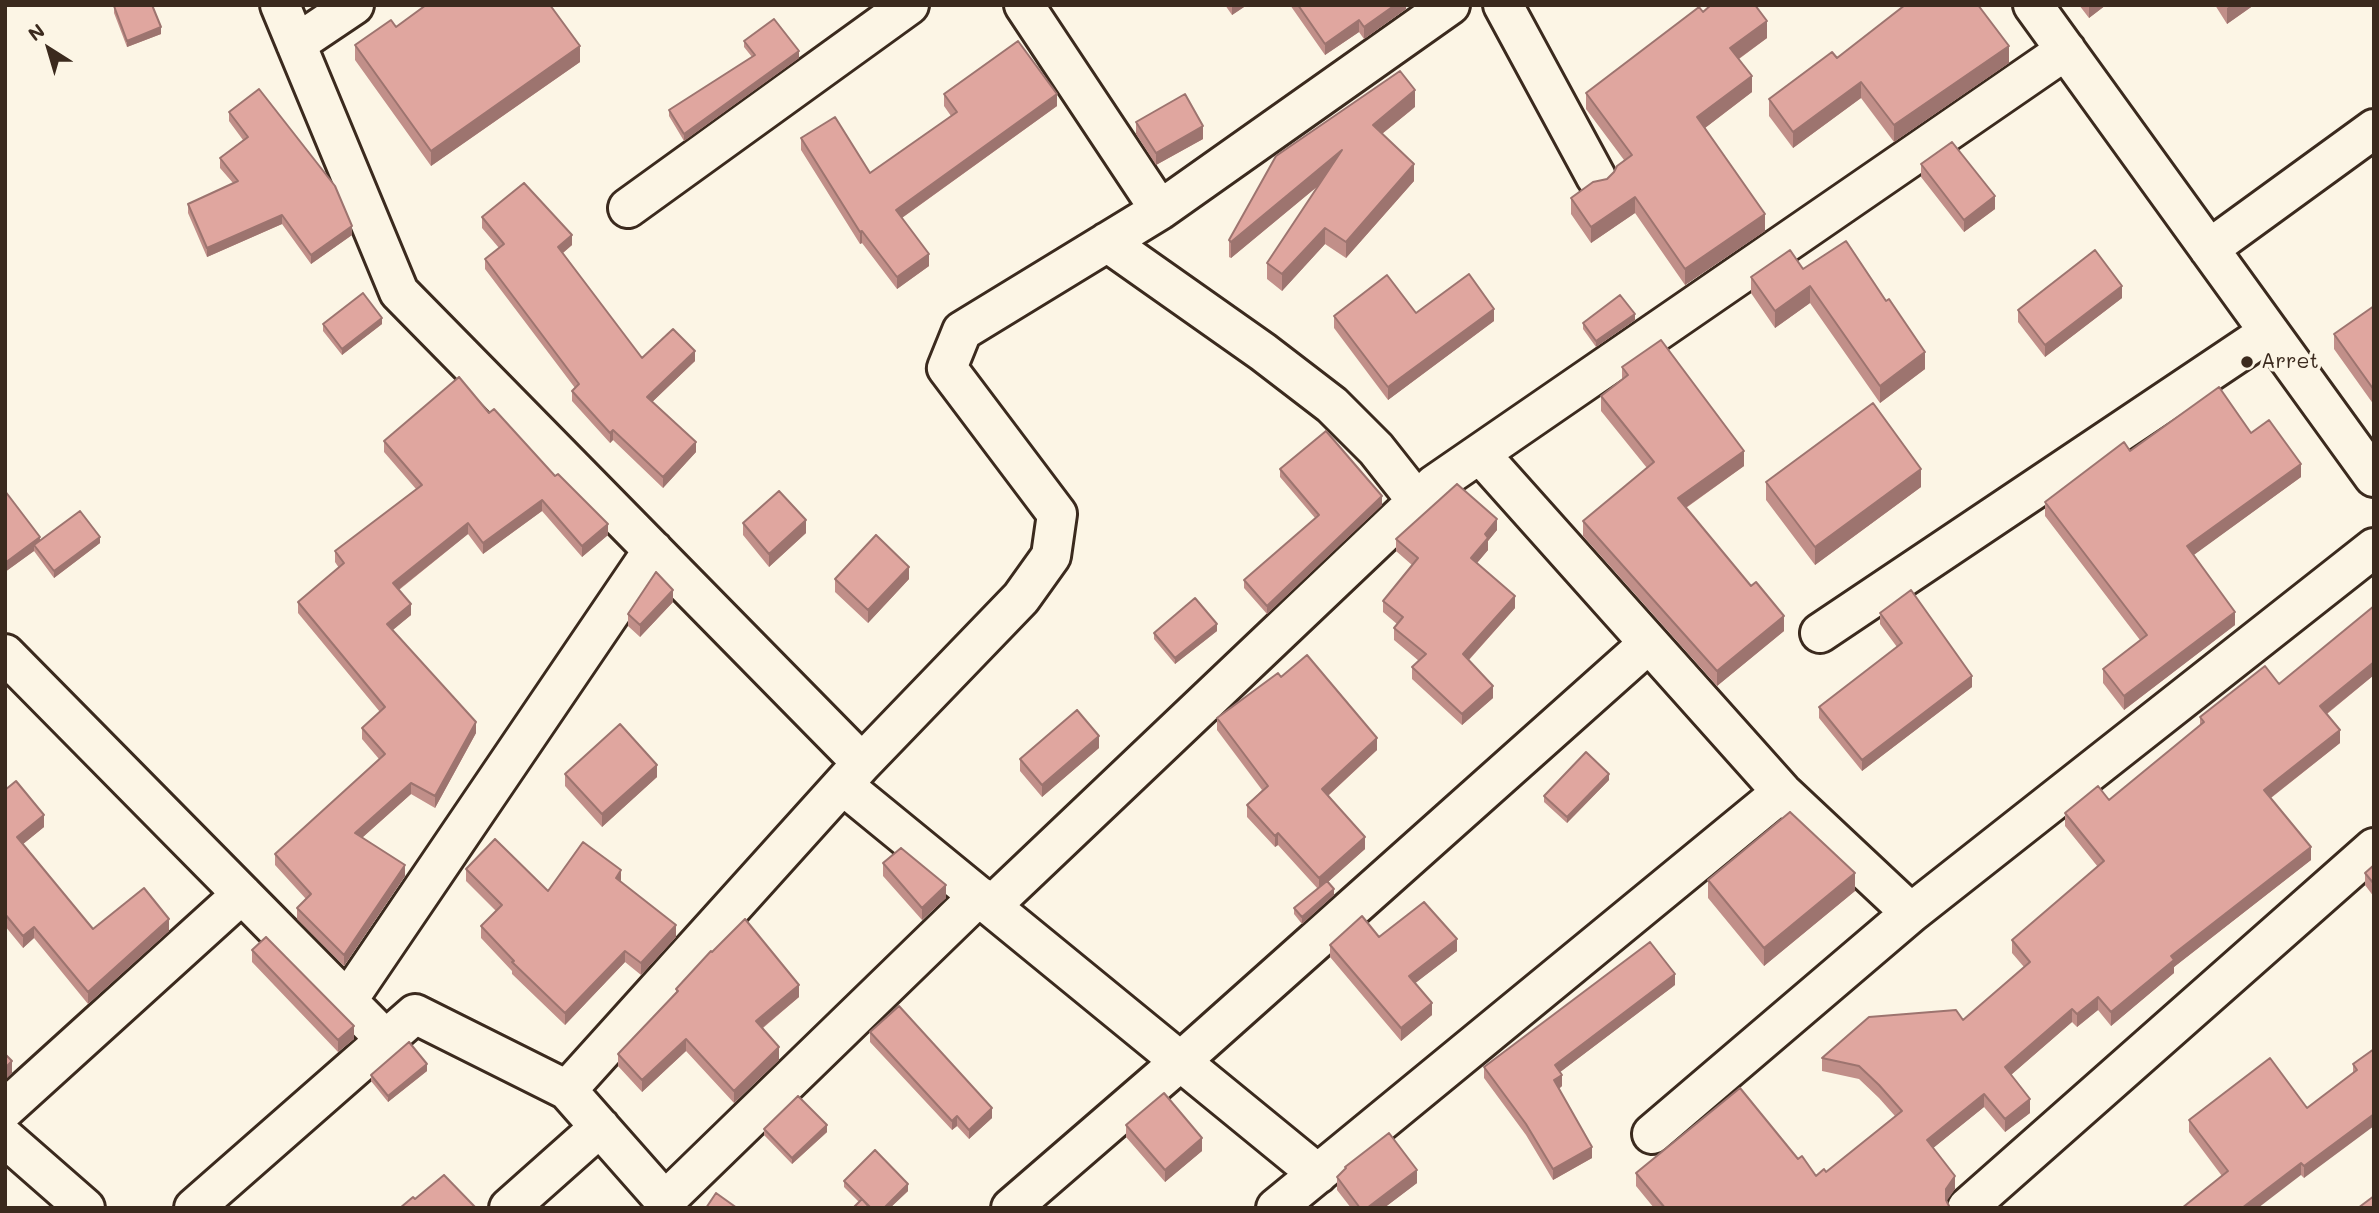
<!DOCTYPE html>
<style>
body{margin:0}
#map{position:relative;width:2379px;height:1213px;overflow:hidden;background:#fcf5e5;font-family:Mali,sans-serif}
canvas{display:block}
.frame{position:absolute;inset:0;border:7px solid #3b2a1e;pointer-events:none}
.north{position:absolute;left:14px;top:14px;width:70px;height:70px;-webkit-text-stroke:5px #fcf5e5;paint-order:stroke;rotate:323deg;font-size:19px;font-weight:700;line-height:28px;text-align:center;color:#3b2a1e}
.north::after{content:'';display:block;margin:auto;width:24px;height:32px;background:#3b2a1e;clip-path:polygon(50% 0,100% 100%,50% 72%,0 100%)}
</style>
<div id="map">
<canvas width="2379" height="1213"></canvas>
<div class="frame"></div>
<div class="north">N</div>
</div>
<script>
const context = document.querySelector('canvas').getContext('2d');
context.lineJoin = 'round';
function toPath(rows) {
  const path = new Path2D();
  for (const r of rows) {
    path.moveTo(r[0], r[1]);
    for (let i = 2; i < r.length; i += 2) path.lineTo(r[i], r[i + 1]);
  }
  return path;
}
function strokePath(path, color, width, dash) {
  context.strokeStyle = color;
  context.lineWidth = width;
  context.lineCap = dash ? 'butt' : 'round';
  context.setLineDash(dash || []);
  context.stroke(path);
}
function paint(path, color) {
  context.fillStyle = color;
  context.fill(path, 'evenodd');
}
function drawText(font, color, halo, rows, align = 'center') {
  context.font = font + ' Mali,sans-serif';
  context.lineWidth = 7;
  context.setLineDash([]);
  context.textBaseline = 'middle';
  context.strokeStyle = halo;
  context.fillStyle = color;
  for (const [text, x, y, turn = 0] of rows) {
    context.save();
    context.translate(x, y);
    context.rotate((+turn || 0) * Math.PI / 180);
    context.textAlign = isNaN(turn) ? turn : align;
    if (halo) context.strokeText(text, 0, 0);
    context.fillText(text, 0, 0);
    context.restore();
  }
}
const minor = toPath([
 [280,5,399,292,862,763],
 [1024,5,1160,210],
 [1503,5,1596,177],
 [2033,5,2374,477],
 [296,44,354,5],
 [628,208,909,5],
 [1107,242,1263,352,1332,405,1376,449,1417,501],
 [2209,249,2374,129],
 [1480,454,1782,792,1911,913],
 [1820,633,2269,332],
 [5,654,386,1040],
 [844,786,1318,1174],
 [991,906,1434,485,2066,50],
 [347,1001,653,550],
 [567,1090,862,763,1021,598,1051,556,1057,514,947,368,962,331,1160,210,1450,5],
 [5,1109,242,894],
 [1652,1134,1911,913,2374,548],
 [5,1138,85,1208],
 [194,1208,415,1014,567,1090,665,1201,979,896],
 [509,1208,600,1127],
 [1011,1208,1182,1060,1648,644],
 [1276,1208,1782,792],
 [1967,1208,2374,848]
]);
strokePath(minor, '#3b2a1e', 44);
strokePath(minor, '#fcf5e5', 38);
paint(toPath([
 [1225,5,1247,5,1232,15],
 [1290,5,1406,5,1406,9,1364,39,1359,32,1325,55],
 [2079,5,2106,5,2089,18],
 [2215,5,2254,5,2227,24],
 [114,6,161,34,127,47,114,13],
 [1703,12,1767,38,1739,59,1752,92,1705,128,1765,231,1685,285,1635,213,1591,243,1571,214,1571,198,1607,179,1624,160,1586,109,1586,93],
 [396,27,580,62,431,166,355,60,355,45],
 [744,41,799,58,684,141,669,116,669,110,752,57,744,47],
 [1837,58,2009,63,1894,142,1861,98,1793,148,1769,116,1769,99],
 [944,94,1057,106,902,218,929,266,897,289,862,243,860,244,801,150,801,138,870,173,951,116,944,106],
 [1415,107,1382,134,1414,181,1346,258,1325,244,1282,291,1267,279,1267,263,1318,186,1231,258,1229,257,1229,240],
 [229,112,352,235,311,264,282,224,207,257,188,213,188,204,233,183,220,168,220,158,243,140,229,121],
 [1136,122,1203,139,1156,165,1136,134],
 [1921,164,1995,209,1964,232,1921,177],
 [482,217,572,245,563,253,642,358,695,361,652,402,696,452,663,488,613,440,610,443,572,401,572,391,575,388,485,269,485,259,499,248,482,228],
 [1803,269,1925,369,1880,403,1810,303,1775,328,1751,293,1751,277],
 [2122,298,2045,357,2018,322,2018,310],
 [2374,306,2374,405,2334,349,2334,334],
 [1416,313,1494,321,1388,400,1334,328,1334,316],
 [1635,320,1596,347,1583,329,1583,323],
 [323,324,382,324,342,355,323,331],
 [1622,367,1744,466,1686,508,1784,631,1717,686,1583,536,1583,521,1647,468,1601,411,1601,396,1622,379],
 [489,413,608,535,582,557,542,511,483,554,468,534,399,590,411,615,392,630,476,733,435,808,411,794,362,838,405,876,344,966,297,919,297,908,306,899,275,865,275,854,379,759,362,739,362,728,380,712,298,613,298,602,339,568,335,562,335,551,416,489,384,452,384,441],
 [2251,433,2301,477,2193,555,2235,625,2124,710,2103,683,2103,669,2140,640,2045,516,2045,502,2130,451],
 [1280,469,1382,505,1267,614,1244,588,1244,580,1315,518,1280,477],
 [1766,482,1921,487,1815,565,1766,500],
 [5,491,40,541,100,543,54,578,34,551,5,572],
 [743,523,806,533,769,567,743,535],
 [1497,530,1488,541,1488,550,1477,563,1515,608,1469,660,1493,698,1462,725,1412,679,1412,667,1419,661,1394,640,1394,628,1397,624,1383,612,1383,601,1412,565,1396,551,1396,539],
 [835,579,909,579,868,623,835,592],
 [673,602,640,637,628,626,628,614],
 [2374,606,2374,675,2327,714,2340,743,2271,798,2311,860,2174,967,2174,973,2111,1026,2098,1010,2077,1027,2072,1022,2011,1075,2030,1113,2005,1132,1984,1107,1933,1148,1955,1189,1946,1201,1950,1208,1654,1208,1636,1186,1636,1173,1798,1159,1816,1176,1826,1172,1895,1116,1879,1098,1859,1079,1822,1071,1822,1058,1963,1020,2024,967,2012,953,2012,940,2098,867,2065,826,2065,813,2109,800,2200,725,2200,717,2279,684],
 [1880,613,1972,687,1862,771,1819,718,1819,707,1897,647,1880,624],
 [1217,631,1175,664,1154,639,1154,633],
 [1281,677,1377,750,1328,796,1365,849,1328,882,1334,895,1302,924,1294,914,1294,908,1318,889,1278,845,1275,847,1247,817,1247,805,1262,790,1217,730,1217,718],
 [1099,748,1042,797,1020,771,1020,759],
 [565,774,657,777,602,827,565,786],
 [1609,780,1567,823,1544,802,1544,796],
 [5,790,44,827,23,844,93,929,169,931,88,1004,34,938,23,948,5,926],
 [883,863,946,898,922,920,883,876],
 [2374,865,2374,897,2365,885,2365,873],
 [466,869,548,891,621,882,676,937,641,975,625,962,565,1025,512,974,512,971,481,938,481,926,496,911,466,881],
 [1708,880,1855,891,1764,966,1708,898],
 [1379,937,1457,951,1415,983,1432,1015,1401,1041,1330,957,1330,945],
 [252,950,354,1039,338,1052,252,962],
 [1675,985,1560,1072,1562,1086,1559,1089,1592,1158,1553,1180,1526,1135,1484,1078,1484,1067],
 [676,989,799,997,763,1028,779,1060,734,1103,686,1051,642,1092,618,1066,618,1054,676,992],
 [870,1032,992,1118,969,1139,957,1126,952,1130,870,1042],
 [2374,1049,2304,1178,2301,1175,2222,1176,2189,1132,2189,1120,2307,1108,2353,1073,2353,1064],
 [427,1071,388,1102,371,1081,371,1075],
 [1126,1125,1202,1151,1165,1182,1126,1137],
 [764,1129,827,1132,792,1164,764,1135],
 [1345,1167,1417,1183,1384,1208,1351,1208,1337,1190,1337,1177,1345,1170],
 [844,1181,908,1191,890,1208,853,1208,859,1202,844,1187]
]), '#c18f89');
paint(toPath([
 [1232,5,1247,5,1232,15],
 [1395,5,1406,5,1406,9,1364,39,1364,27],
 [2089,5,2106,5,2089,18],
 [2232,5,2254,5,2227,24,2227,8],
 [1359,20,1359,32,1325,55,1325,44],
 [1767,21,1767,38,1730,65,1730,48],
 [161,27,161,34,127,47,127,41],
 [580,46,580,62,431,166,431,151],
 [2009,46,2009,63,1894,142,1894,125],
 [799,51,799,58,684,141,684,134],
 [1752,76,1752,92,1697,134,1697,117],
 [1861,82,1861,98,1793,148,1793,132],
 [1415,90,1415,107,1373,141,1373,125],
 [1057,94,1057,106,896,222,896,210],
 [1203,126,1203,139,1156,165,1156,153],
 [1342,150,1342,166,1231,258,1231,242],
 [1414,164,1414,181,1346,258,1346,242],
 [1995,196,1995,209,1964,232,1964,220],
 [1635,197,1635,213,1591,243,1591,227],
 [1765,214,1765,231,1685,285,1685,269],
 [282,215,282,224,207,257,207,248],
 [352,226,352,235,311,264,311,255],
 [1325,228,1325,244,1282,291,1282,274],
 [862,231,862,243,860,244,860,232],
 [572,235,572,245,558,257,558,247],
 [929,254,929,266,897,289,897,277],
 [1810,286,1810,303,1775,328,1775,311],
 [2122,286,2122,298,2045,357,2045,345],
 [1494,309,1494,321,1388,400,1388,387],
 [1635,314,1635,320,1596,347,1596,341],
 [382,318,382,324,342,355,342,349],
 [695,351,695,361,647,407,647,397],
 [1925,352,1925,369,1880,403,1880,386],
 [613,430,613,440,610,443,610,433],
 [696,442,696,452,663,488,663,477],
 [1744,451,1744,466,1678,513,1678,498],
 [2301,464,2301,477,2187,560,2187,546],
 [1921,469,1921,487,1815,565,1815,547],
 [1382,496,1382,505,1267,614,1267,606],
 [542,500,542,511,483,554,483,543],
 [1497,519,1497,530,1488,541,1488,550,1471,570,1471,558,1485,534],
 [806,520,806,533,769,567,769,554],
 [468,523,468,534,393,594,393,583],
 [608,524,608,535,582,557,582,546],
 [40,537,40,546,34,545,34,551,5,572,5,563],
 [100,537,100,543,54,578,54,571],
 [909,567,909,579,868,623,868,610],
 [673,590,673,602,640,637,640,625],
 [1515,596,1515,608,1463,666,1463,654],
 [411,604,411,615,387,635,387,624],
 [2235,612,2235,625,2124,710,2124,696],
 [1784,616,1784,631,1717,686,1717,671],
 [1217,624,1217,631,1175,664,1175,658],
 [2374,662,2374,675,2320,719,2320,706],
 [1972,676,1972,687,1862,771,1862,760],
 [1493,686,1493,698,1462,725,1462,714],
 [476,722,476,733,435,808,435,796],
 [2340,730,2340,743,2264,803,2264,790],
 [1099,736,1099,748,1042,797,1042,785],
 [1377,738,1377,750,1322,801,1322,789],
 [657,765,657,777,602,827,602,814],
 [1609,774,1609,780,1567,823,1567,817],
 [411,783,411,794,355,844,355,833],
 [44,815,44,827,17,849,17,837],
 [1278,833,1278,845,1275,847,1275,836],
 [1365,837,1365,849,1319,890,1319,878],
 [2311,847,2311,860,2174,967,2174,973,2111,1026,2111,1012,2171,956],
 [405,865,405,876,344,966,344,955],
 [621,870,621,882,616,890,616,878],
 [1855,873,1855,891,1764,966,1764,948],
 [946,885,946,898,922,920,922,908],
 [1334,889,1334,895,1302,924,1302,917],
 [169,919,169,931,88,1004,88,992],
 [676,925,676,937,641,975,641,963],
 [34,927,34,938,23,948,23,936],
 [1457,939,1457,951,1409,988,1409,976],
 [625,951,625,962,565,1025,565,1013],
 [1675,974,1675,985,1555,1076,1555,1065],
 [799,985,799,997,756,1033,756,1021],
 [2098,997,2098,1010,2077,1027,2077,1014],
 [1432,1003,1432,1015,1401,1041,1401,1028],
 [2072,1009,2072,1022,2005,1080,2005,1067],
 [354,1026,354,1039,338,1052,338,1040],
 [686,1039,686,1051,642,1092,642,1080],
 [779,1047,779,1060,734,1103,734,1091],
 [12,1061,12,1073,5,1080,5,1068],
 [427,1064,427,1071,388,1102,388,1096],
 [1562,1075,1562,1086,1554,1092,1554,1080],
 [1984,1094,1984,1107,1927,1153,1927,1140],
 [2030,1099,2030,1113,2005,1132,2005,1119],
 [992,1108,992,1118,969,1139,969,1130],
 [2374,1114,2374,1126,2304,1178,2304,1166],
 [957,1116,957,1126,952,1130,952,1121],
 [827,1125,827,1132,792,1164,792,1158],
 [1202,1138,1202,1151,1165,1182,1165,1170],
 [1592,1147,1592,1158,1553,1180,1553,1169],
 [2301,1163,2301,1175,2258,1208,2242,1208],
 [1417,1170,1417,1183,1384,1208,1367,1208],
 [1955,1176,1955,1189,1946,1202,1946,1189],
 [908,1184,908,1191,890,1208,884,1208]
]), '#9d746f');
const building = toPath([
 [116,5,152,5,161,27,127,41,114,6,116,5],
 [426,5,550,5,580,46,431,151,355,45,391,20,396,27,426,5],
 [1298,5,1395,5,1364,27,1359,20,1325,44,1298,5],
 [1711,5,1755,5,1767,21,1730,48,1752,76,1697,117,1765,214,1685,269,1635,197,1591,227,1571,198,1593,182,1607,179,1614,172,1617,166,1632,155,1586,93,1699,7,1703,12,1711,5],
 [1905,5,1978,5,2009,46,1894,125,1861,82,1793,132,1769,99,1832,52,1837,58,1905,5],
 [774,19,799,51,684,134,669,110,755,55,744,41,774,19],
 [1018,41,1057,94,896,210,929,254,897,277,862,231,860,232,801,138,835,117,870,173,957,112,944,94,1018,41],
 [1400,71,1415,90,1373,125,1414,164,1346,242,1325,228,1282,274,1267,263,1342,150,1231,242,1229,240,1276,156,1400,71],
 [259,89,335,186,352,226,311,255,282,215,207,248,188,204,238,181,220,158,248,137,229,112,259,89],
 [1185,94,1203,126,1156,153,1136,122,1185,94],
 [1952,142,1995,196,1964,220,1921,164,1952,142],
 [524,183,572,235,558,247,642,358,673,329,695,351,647,397,696,442,663,477,613,430,610,433,572,391,579,384,485,259,504,244,482,217,524,183],
 [1846,241,1886,301,1889,299,1925,352,1880,386,1810,286,1775,311,1751,277,1790,250,1803,269,1846,241],
 [2095,250,2122,286,2045,345,2018,310,2095,250],
 [1469,274,1494,309,1388,387,1334,316,1387,275,1416,313,1469,274],
 [363,293,382,318,342,349,323,324,363,293],
 [1620,295,1635,314,1596,341,1583,323,1620,295],
 [2374,306,2374,390,2334,334,2374,306],
 [1661,340,1744,451,1678,498,1751,586,1756,582,1784,616,1717,671,1583,521,1654,462,1601,396,1628,375,1622,367,1661,340],
 [459,377,489,413,494,409,555,476,558,474,608,524,582,546,542,500,483,543,468,523,393,583,411,604,387,624,476,722,435,796,411,783,355,833,405,865,344,955,297,908,311,894,275,854,385,754,362,728,385,707,298,602,344,563,335,551,422,485,384,441,459,377],
 [2219,387,2251,433,2269,420,2301,464,2187,546,2235,612,2124,696,2103,669,2147,635,2045,502,2124,442,2130,451,2219,387],
 [1873,403,1921,469,1815,547,1766,482,1873,403],
 [1326,431,1382,496,1267,606,1244,580,1319,515,1280,469,1326,431],
 [1457,484,1497,519,1485,534,1488,538,1471,558,1515,596,1463,654,1493,686,1462,714,1412,667,1426,654,1394,628,1403,617,1383,601,1418,558,1396,539,1457,484],
 [5,491,40,537,5,563,5,491],
 [779,491,806,520,769,554,743,523,779,491],
 [80,511,100,537,54,571,34,545,80,511],
 [876,535,909,567,868,610,835,579,876,535],
 [656,572,673,590,640,625,628,614,656,572],
 [1911,590,1972,676,1862,760,1819,707,1902,643,1880,613,1911,590],
 [1195,598,1217,624,1175,658,1154,633,1195,598],
 [2374,606,2374,662,2320,706,2340,730,2264,790,2311,847,2171,956,2174,960,2111,1012,2098,997,2077,1014,2072,1009,2005,1067,2030,1099,2005,1119,1984,1094,1927,1140,1955,1176,1946,1189,1946,1200,1950,1208,1665,1208,1636,1173,1740,1088,1798,1159,1802,1156,1816,1176,1824,1169,1826,1172,1902,1111,1879,1085,1859,1066,1822,1058,1869,1017,1956,1010,1963,1020,2030,962,2012,940,2104,861,2065,813,2098,786,2109,800,2204,722,2200,717,2265,666,2279,684,2374,606],
 [1307,655,1377,738,1322,789,1365,837,1319,878,1278,833,1275,836,1247,805,1268,786,1217,718,1278,673,1281,677,1307,655],
 [1077,710,1099,736,1042,785,1020,759,1077,710],
 [620,724,657,765,602,814,565,774,620,724],
 [1586,752,1609,774,1567,817,1544,796,1586,752],
 [16,781,44,815,17,837,93,929,144,888,169,919,88,992,34,927,23,936,5,914,5,790,16,781],
 [1790,812,1855,873,1764,948,1708,880,1790,812],
 [495,839,548,891,583,842,621,870,616,878,676,925,641,963,625,951,565,1013,512,962,514,961,481,926,502,905,466,869,495,839],
 [901,848,946,885,922,908,883,863,901,848],
 [2374,865,2374,884,2365,873,2374,865],
 [1327,881,1334,889,1302,917,1294,908,1327,881],
 [1424,902,1457,939,1409,976,1432,1003,1401,1028,1330,945,1362,916,1379,937,1424,902],
 [745,919,799,985,756,1021,779,1047,734,1091,686,1039,642,1080,618,1054,678,991,676,989,711,951,712,952,745,919],
 [266,937,354,1026,338,1040,252,950,266,937],
 [1650,942,1675,974,1555,1065,1562,1075,1554,1080,1592,1147,1553,1169,1526,1124,1484,1067,1650,942],
 [899,1006,992,1108,969,1130,957,1116,952,1121,870,1032,899,1006],
 [409,1042,427,1064,388,1096,371,1075,409,1042],
 [2374,1049,2374,1114,2304,1166,2301,1163,2242,1208,2182,1208,2228,1171,2189,1120,2270,1058,2307,1108,2357,1070,2353,1064,2374,1049],
 [5,1054,12,1061,5,1068,5,1054],
 [1164,1093,1202,1138,1165,1170,1126,1125,1164,1093],
 [798,1096,827,1125,792,1158,764,1129,798,1096],
 [1389,1133,1417,1170,1367,1208,1360,1208,1337,1177,1346,1168,1345,1167,1389,1133],
 [875,1150,908,1184,884,1208,871,1208,844,1181,875,1150],
 [444,1175,475,1207,400,1208,413,1197,415,1199,444,1175],
 [716,1193,737,1208,706,1208,716,1193],
 [2374,1196,2374,1208,2358,1208,2374,1196],
 [862,1199,870,1208,853,1208,862,1199]
]);
paint(building, '#e0a69f');
strokePath(building, '#9d746f', 2);
for (const [x, y, r, color] of [
 [2247,362,7,"#3b2a1e"]
]) {
  const dot = new Path2D();
  dot.arc(x, y, r, 0, 2 * Math.PI);
  context.fillStyle = color;
  context.fill(dot);
  strokePath(dot, '#fcf5e5', 2.5);
}
drawText('21px', '#3b2a1e', '#fcf5e5', [
 ["Arret",2261,362]
], 'left');
</script>
